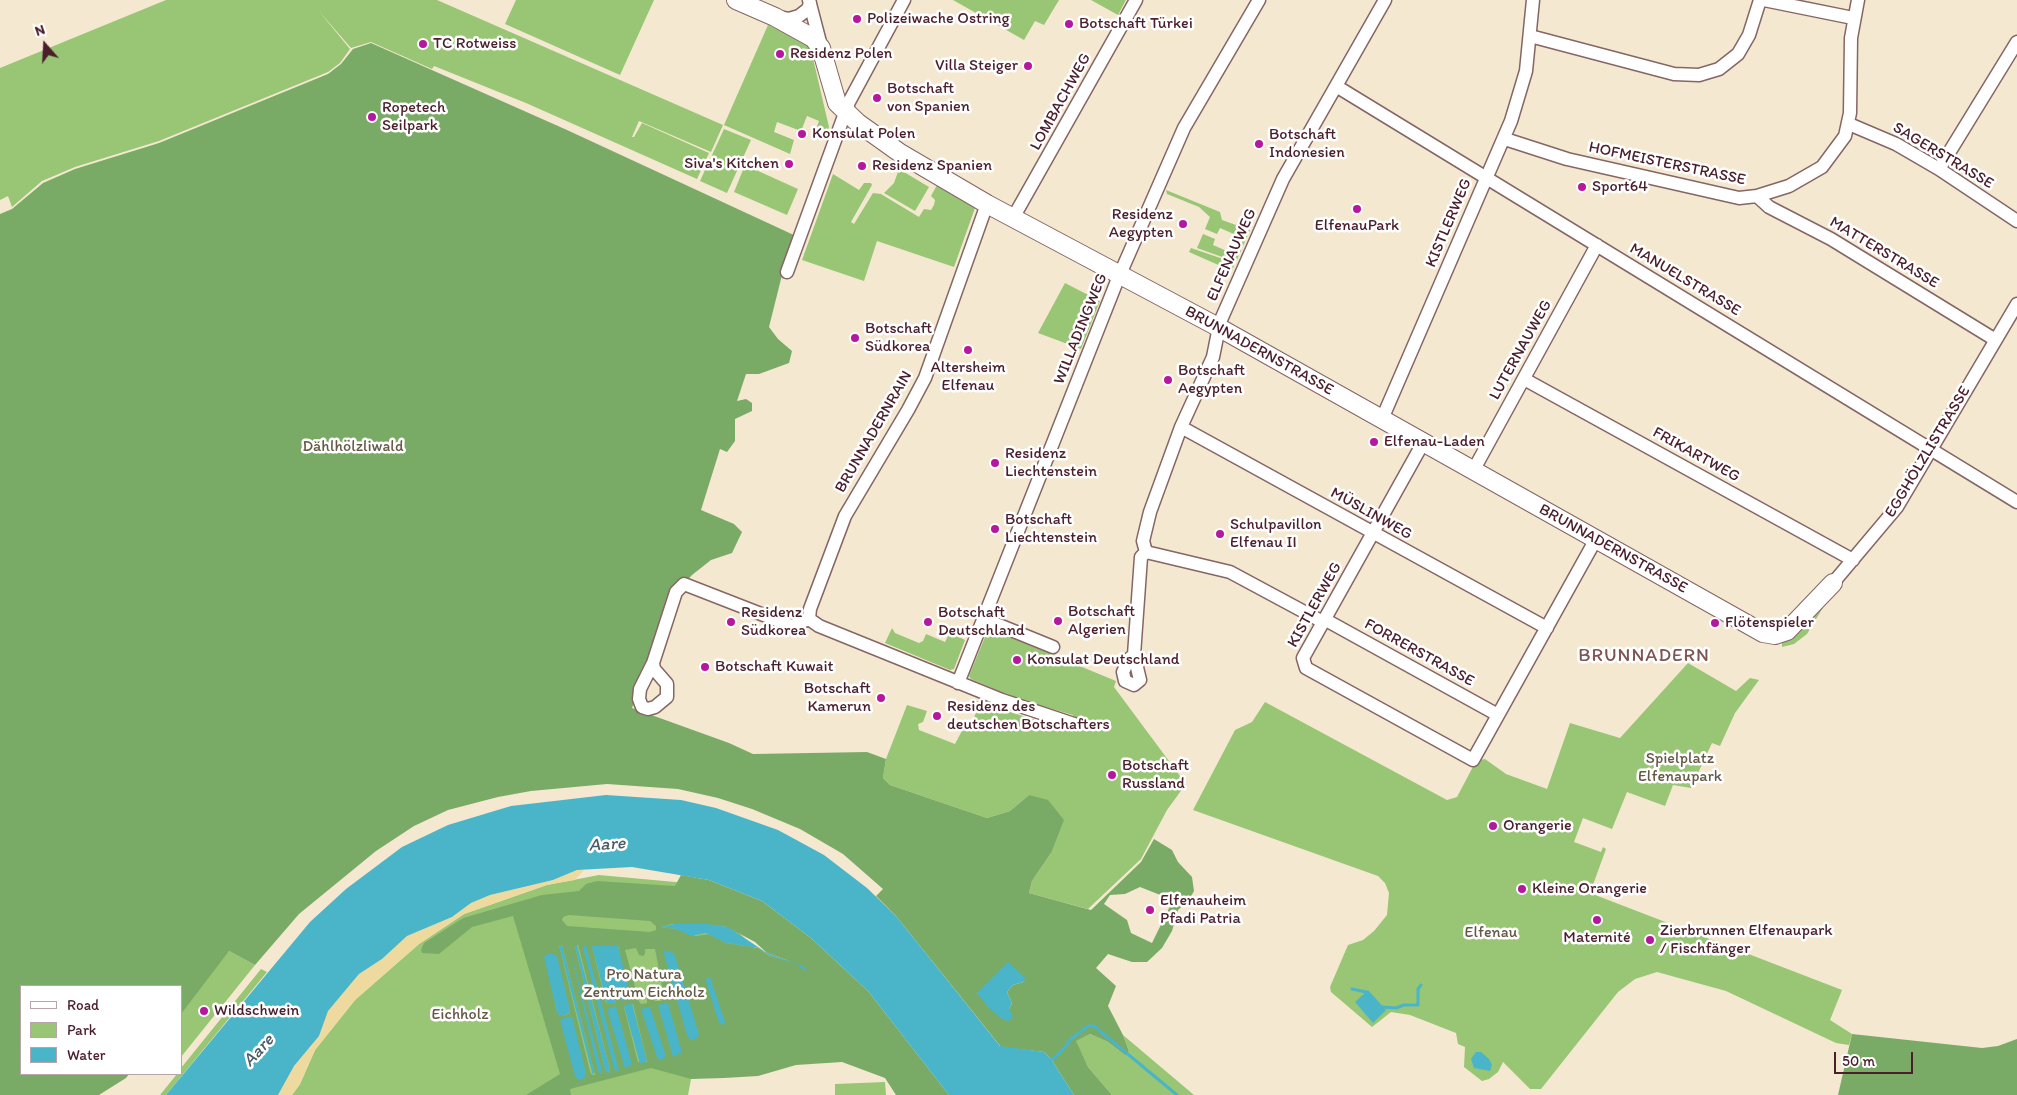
<!DOCTYPE html>
<meta charset="utf-8">
<style>
body{margin:0}
#map{position:relative;width:2017px;height:1095px;overflow:hidden;background:#f4e8d1;font-family:Itim,sans-serif}
canvas{display:block}
.legend{position:absolute;left:20px;top:985px;width:162px;height:90px;box-sizing:border-box;background:#fff;border:1px solid #b7a5aa;margin:0;padding:6px 9px;list-style:none;font-size:15px;color:#4a1f2b}
.legend li{display:flex;align-items:center;gap:10px;height:25px}
.legend b{width:25px;border:1px solid #b7a5aa}
.north{position:absolute;left:20px;top:20px;width:50px;height:50px;-webkit-text-stroke:4px #fff;paint-order:stroke;rotate:341deg;font-size:14px;font-weight:700;line-height:20px;text-align:center;color:#4a1f2b}
.north::after{content:'';display:block;margin:auto;width:18px;height:22px;background:#4a1f2b;clip-path:polygon(50% 0,100% 100%,50% 72%,0 100%)}
.scale{position:absolute;left:1834px;top:1052px;width:79px;height:22px;box-sizing:border-box;border:2px solid #4a1f2b;border-top:0;padding-left:6px;font-size:15px;line-height:18px;white-space:nowrap;color:#4a1f2b;-webkit-text-stroke:4px #fff;paint-order:stroke}
</style>
<div id="map">
<canvas width="2017" height="1095"></canvas>
<ul class="legend">
<li><b style="height:6px;background:#fff"></b>Road</li>
<li><b style="height:14px;background:#98c675"></b>Park</li>
<li><b style="height:14px;background:#4ab4c8"></b>Water</li>
</ul>
<div class="north">N</div>
<div class="scale">50 m</div>
</div>
<script>
const context = document.querySelector('canvas').getContext('2d');
context.lineJoin = 'round';
function paint(path, color) {
  context.fillStyle = color;
  context.fill(path, 'evenodd');
}
function toPath(rows) {
  const path = new Path2D();
  for (const r of rows) {
    path.moveTo(r[0], r[1]);
    for (let i = 2; i < r.length; i += 2) path.lineTo(r[i], r[i + 1]);
  }
  return path;
}
function strokePath(path, color, width, dash) {
  context.strokeStyle = color;
  context.lineWidth = width;
  context.lineCap = dash ? 'butt' : 'round';
  context.setLineDash(dash || []);
  context.stroke(path);
}
function drawText(font, color, halo, rows, align = 'center') {
  context.font = font + ' Itim,sans-serif';
  context.lineWidth = 5;
  context.setLineDash([]);
  context.textBaseline = 'middle';
  context.strokeStyle = halo;
  context.fillStyle = color;
  for (const [text, x, y, turn = 0] of rows) {
    context.save();
    context.translate(x, y);
    context.rotate((+turn || 0) * Math.PI / 180);
    context.textAlign = isNaN(turn) ? turn : align;
    if (halo) context.strokeText(text, 0, 0);
    context.fillText(text, 0, 0);
    context.restore();
  }
}
paint(toPath([
 [166,0,437,0,723,125,711,152,639,121,632,137,634,137,642,123,709,153,697,179,526,103,434,66,432,69,371,42,351,48,318,10,350,49,340,63,328,72,159,141,75,167,42,181,12,207,8,196,0,200,0,68],
 [516,0,654,0,620,75,505,24],
 [953,0,1059,0,1044,25,1035,21,1024,40],
 [1091,0,1126,0,1118,15],
 [768,25,804,41,811,50,829,127,826,136,815,132,819,121,807,116,801,131,777,122,774,132,794,140,790,154,724,125],
 [724,129,751,140,727,193,700,181],
 [745,165,798,189,787,215,734,192],
 [899,169,929,187,915,211,884,193,894,183],
 [833,174,859,190,864,183,871,183,872,185,851,222,854,224,873,193,881,194,919,217,924,209,931,210,934,205,935,200,931,196,937,185,975,208,954,267,877,241,864,281,802,260],
 [1166,190,1220,212,1222,220,1250,230,1236,262,1197,248,1203,234,1215,239,1213,245,1229,252,1236,235,1220,228,1217,234,1205,229,1210,217,1199,207,1167,194],
 [1191,248,1235,263,1232,271,1189,252],
 [1065,283,1100,301,1081,349,1038,333],
 [1827,601,1807,634,1794,644,1782,647,1782,642],
 [892,628,895,633,919,643,923,641,926,634,945,642,950,632,965,640,954,669,950,670,885,643],
 [990,629,1116,681,1114,687,1186,784,1167,810,1141,859,1088,909,1029,893,1032,881,1051,853,1029,795,1010,811,987,818,890,785,883,778,886,759,907,705,927,711,923,722,918,724,919,730,955,744,965,725,970,727,978,708,972,705,974,700,1062,729,1071,729,1075,719,1073,715,1021,700,971,679,969,676,987,632],
 [1688,663,1736,691,1750,678,1759,680,1735,713,1720,746,1712,743,1691,788,1673,785,1665,806,1627,792,1612,829,1583,818,1574,842,1601,852,1603,847,1606,849,1590,893,1842,990,1830,1020,1852,1034,1849,1045,1836,1043,1726,991,1657,972,1635,979,1618,992,1541,1089,1530,1089,1503,1062,1498,1072,1489,1079,1482,1081,1464,1067,1465,1047,1458,1044,1456,1033,1410,1015,1391,1012,1372,1027,1331,992,1330,987,1348,945,1363,940,1374,931,1387,915,1389,893,1385,883,1378,876,1193,810,1235,730,1252,722,1265,702,1447,800,1457,797,1476,761,1485,759,1506,774,1547,789,1570,723,1620,738],
 [599,875,686,883,866,1052,691,1079,688,1095,292,1095,300,1084,315,1050,355,1000,419,944,464,914,547,885],
 [229,951,255,965,181,1057,181,994],
 [261,969,267,972,166,1095,160,1095,177,1074,181,1074,181,1068],
 [1090,1034,1108,1042,1126,1056,1129,1051,1123,1035,1194,1095,1112,1095,1088,1067,1075,1041],
 [885,1082,886,1095,835,1095,835,1084]
]), '#98c675');
paint(toPath([
 [371,43,567,130,796,236,783,271,769,327,778,339,792,351,789,363,759,374,746,374,737,401,746,399,752,403,752,411,735,419,735,441,727,452,720,449,701,510,734,524,742,532,732,553,711,560,692,575,675,594,661,620,632,708,729,743,753,754,867,752,886,759,883,778,890,785,987,818,1010,811,1029,795,1048,800,1064,820,1051,853,1032,881,1029,893,1091,910,1141,862,1154,839,1172,850,1178,862,1192,877,1194,891,1189,900,1178,910,1172,931,1162,948,1147,962,1132,962,1108,954,1096,968,1116,986,1108,1006,1123,1035,1129,1051,1126,1056,1108,1042,1090,1034,1076,1041,1088,1067,1112,1095,1074,1095,1051,1059,1044,1052,1001,1047,896,916,876,896,883,889,843,854,800,829,752,809,718,798,678,789,607,784,531,791,498,797,448,810,414,826,376,851,299,914,255,965,229,951,181,1014,181,986,21,986,21,1074,129,1074,126,1078,99,1095,0,1095,0,214,12,209,43,183,75,169,159,143,328,74,341,64,353,49],
 [1140,887,1173,900,1152,943,1131,933,1127,920,1104,904,1110,895,1125,894],
 [1025,979,1023,982,1013,985,1007,992,1012,1003,1009,1009,977,993],
 [681,875,709,880,762,901,811,938,868,991,949,1095,896,1095,885,1078,842,1062,796,1065,758,1076,724,1078,691,1079,651,1068,570,1089,571,1095,526,1095,560,1074,513,916,472,927,439,954,422,953,421,950,424,943,463,918,542,895,579,891,586,884,597,881,675,886],
 [569,915,650,921,656,926,656,930,650,932,567,926,562,920,563,917],
 [672,924,725,926,755,942,767,953,789,961,768,955,759,948,726,943,709,934,696,936,676,929,661,927],
 [559,945,562,945,595,1075,592,1075,590,1071],
 [578,945,610,1069,609,1073,605,1070,575,946],
 [592,946,619,947,622,1001,618,992,615,994,616,1002,606,1003],
 [636,948,639,955,643,956,645,954,645,949,655,949,664,996,661,1001,655,1001,650,991,647,992,647,1003,641,1004,639,1001,625,950],
 [545,956,570,1012,568,1014,564,1016,557,1012],
 [633,1004,647,1061,647,1062,638,1062,624,1007],
 [1852,1034,1982,1048,1998,1046,2017,1039,2017,1095,1838,1095]
]), '#7aab66');
paint(toPath([
 [577,870,584,870,575,880,546,885,464,914,419,944,355,1000,315,1050,300,1084,292,1095,278,1095,294,1066,319,1036,327,1011,359,974,382,959,407,936,452,917,471,903,490,895,553,880]
]), '#eeda9e');
paint(toPath([
 [606,795,681,800,716,808,778,830,824,855,867,888,896,916,1000,1046,1044,1052,1051,1059,1074,1095,949,1095,868,991,811,938,762,901,709,880,632,867,577,870,553,880,490,895,471,903,452,917,407,936,382,959,359,974,328,1011,319,1036,294,1066,278,1095,166,1095,310,922,346,889,402,847,448,825,511,806],
 [675,924,707,924,728,927,767,953,805,967,807,972,796,964,768,955,759,948,726,943,706,933,691,936,676,929,661,927],
 [569,944,602,1071,601,1075,598,1071],
 [559,945,562,945,594,1071,593,1076],
 [577,945,610,1069,609,1073,605,1070,575,946],
 [586,945,619,1070,618,1072,614,1068,583,947],
 [592,946,618,946,631,999,622,1001,618,992,615,994,616,1003,607,1004],
 [663,950,674,953,699,1034,698,1037,694,1040,690,1040,687,1035],
 [550,953,557,956,570,1010,570,1012,564,1016,559,1015,557,1012,544,957],
 [1008,962,1026,979,1023,982,1013,985,1007,992,1012,1003,1009,1009,1013,1016,1009,1021,1002,1019,989,1008,977,993],
 [710,977,725,1022,724,1025,719,1023,706,981,707,978],
 [1368,990,1386,1010,1373,1023,1355,1002],
 [632,1003,647,1061,640,1064,624,1006],
 [668,1003,682,1052,673,1057,658,1005],
 [616,1006,632,1065,625,1068,607,1009],
 [650,1007,666,1056,665,1058,658,1060,641,1009],
 [567,1017,572,1017,586,1073,584,1079,579,1080,575,1076,560,1020],
 [1476,1052,1481,1052,1489,1059,1492,1065,1490,1071,1474,1068,1471,1059]
]), '#4ab4c8');
strokePath(toPath([
 [1352,989,1366,992],
 [1383,1007,1396,1008,1404,1005,1418,1005,1418,989,1421,985],
 [1050,1061,1060,1053,1071,1039,1088,1026,1094,1026,1177,1095]
]), '#4ab4c8', 3);
const street = toPath([
 [809,0,821,46],
 [1764,0,1853,18],
 [777,17,789,19,799,16,808,9,810,3],
 [1530,36,1674,74,1699,75,1719,69,1738,54,1749,35,1760,0],
 [1336,86,2017,502],
 [1849,124,1896,144,1939,169,2017,221],
 [1505,139,1567,159,1739,198,1757,196,1789,186,1822,167,1845,136,1850,113,1851,38,1858,0],
 [1939,169,2017,42],
 [1757,196,1769,207,1831,239,1994,339],
 [1013,218,1136,0],
 [787,272,849,102,904,0],
 [1524,379,1853,560],
 [1382,419,1511,121,1526,71,1533,0],
 [1181,427,1547,628],
 [1423,443,1303,658,1306,668,1473,760,1596,539],
 [1473,471,1597,245],
 [1146,552,1143,541,1150,512,1181,427,1213,357,1220,322,1283,179,1385,0],
 [1146,552,1230,572,1323,622],
 [1833,583,1897,507,2017,304],
 [809,619,810,609,845,516,908,410,925,378,987,204],
 [809,619,819,626,1002,700,1074,724],
 [984,619,1053,647],
 [1324,619,1498,715],
 [1134,655,1140,680,1134,685,1125,681,1123,672,1129,659,1134,655,1141,557,1146,552],
 [653,663,640,689,639,699,642,707,648,709,655,707,667,697,667,684,654,669,653,663,676,592,684,584,792,626,809,619],
 [958,683,1117,281,1184,128,1259,0]
]);
const secondary = toPath([
 [736,0,775,17,813,38,821,48,837,103,858,123,900,153,987,204,1218,327,1763,633,1775,635,1787,631,1833,583]
]);
strokePath(street, '#866565', 15);
strokePath(secondary, '#866565', 20);
strokePath(street, '#fff', 12);
strokePath(secondary, '#fff', 18);
for (const [x, y, r, color] of [
 [857,19,5,"#b5179e"],
 [1069,24,5,"#b5179e"],
 [423,44,5,"#b5179e"],
 [780,54,5,"#b5179e"],
 [1028,66,5,"#b5179e"],
 [877,98,5,"#b5179e"],
 [372,117,5,"#b5179e"],
 [802,134,5,"#b5179e"],
 [1259,144,5,"#b5179e"],
 [789,164,5,"#b5179e"],
 [862,166,5,"#b5179e"],
 [1582,187,5,"#b5179e"],
 [1357,209,5,"#b5179e"],
 [1183,224,5,"#b5179e"],
 [855,338,5,"#b5179e"],
 [968,350,5,"#b5179e"],
 [1168,380,5,"#b5179e"],
 [1374,442,5,"#b5179e"],
 [995,463,5,"#b5179e"],
 [995,529,5,"#b5179e"],
 [1220,534,5,"#b5179e"],
 [1058,621,5,"#b5179e"],
 [731,622,5,"#b5179e"],
 [928,622,5,"#b5179e"],
 [1715,623,5,"#b5179e"],
 [1017,660,5,"#b5179e"],
 [705,667,5,"#b5179e"],
 [881,698,5,"#b5179e"],
 [937,716,5,"#b5179e"],
 [1112,775,5,"#b5179e"],
 [1493,826,5,"#b5179e"],
 [1522,889,5,"#b5179e"],
 [1150,910,5,"#b5179e"],
 [1597,920,5,"#b5179e"],
 [1650,940,5,"#b5179e"],
 [204,1011,5,"#b5179e"]
]) {
  const dot = new Path2D();
  dot.arc(x, y, r, 0, 2 * Math.PI);
  context.fillStyle = color;
  context.fill(dot);
  strokePath(dot, '#fff', 2);
}
drawText('16px', '#4a1f2b', '#fff', [
 ["Polizeiwache Ostring",867,19],
 ["Botschaft Türkei",1079,24],
 ["TC Rotweiss",433,44],
 ["Residenz Polen",790,54],
 ["Villa Steiger",1018,66,"right"],
 ["Botschaft",887,89],
 ["von Spanien",887,107],
 ["Ropetech",382,108],
 ["Seilpark",382,126],
 ["Konsulat Polen",812,134],
 ["Botschaft",1269,135],
 ["Indonesien",1269,153],
 ["Siva's Kitchen",779,164,"right"],
 ["Residenz Spanien",872,166],
 ["Sport64",1592,187],
 ["Residenz",1173,215,"right"],
 ["Aegypten",1173,233,"right"],
 ["ElfenauPark",1357,226,"center"],
 ["Botschaft",865,329],
 ["Südkorea",865,347],
 ["Altersheim",968,368,"center"],
 ["Elfenau",968,386,"center"],
 ["Botschaft",1178,371],
 ["Aegypten",1178,389],
 ["Elfenau-Laden",1384,442],
 ["Residenz",1005,454],
 ["Liechtenstein",1005,472],
 ["Botschaft",1005,520],
 ["Liechtenstein",1005,538],
 ["Schulpavillon",1230,525],
 ["Elfenau II",1230,543],
 ["Botschaft",1068,612],
 ["Algerien",1068,630],
 ["Residenz",741,613],
 ["Südkorea",741,631],
 ["Botschaft",938,613],
 ["Deutschland",938,631],
 ["Flötenspieler",1725,623],
 ["Konsulat Deutschland",1027,660],
 ["Botschaft Kuwait",715,667],
 ["Botschaft",871,689,"right"],
 ["Kamerun",871,707,"right"],
 ["Residenz des",947,707],
 ["deutschen Botschafters",947,725],
 ["Botschaft",1122,766],
 ["Russland",1122,784],
 ["Orangerie",1503,826],
 ["Kleine Orangerie",1532,889],
 ["Elfenauheim",1160,901],
 ["Pfadi Patria",1160,919],
 ["Zierbrunnen Elfenaupark",1660,931],
 ["/ Fischfänger",1660,949],
 ["Maternité",1597,938,"center"],
 ["Wildschwein",214,1011]
], 'left');
drawText('16px', '#4a1f2b', '#fff', [
 ["LOMBACHWEG",1061,102,-61],
 ["SAGERSTRASSE",1943,156,31],
 ["HOFMEISTERSTRASSE",1667,164,12],
 ["KISTLERWEG",1449,223,-67],
 ["MATTERSTRASSE",1884,253,31],
 ["ELFENAUWEG",1232,255,-66],
 ["MANUELSTRASSE",1685,280,31],
 ["WILLADINGWEG",1081,329,-68],
 ["LUTERNAUWEG",1521,350,-61],
 ["BRUNNADERNSTRASSE",1259,351,29],
 ["BRUNNADERNRAIN",874,432,-60],
 ["EGGHÖLZLISTRASSE",1928,452,-59],
 ["FRIKARTWEG",1696,455,29],
 ["MÜSLINWEG",1371,514,29],
 ["BRUNNADERNSTRASSE",1613,549,29],
 ["KISTLERWEG",1315,605,-61],
 ["FORRERSTRASSE",1419,653,29]
]);
drawText('16px', '#655945', '#fff', [
 ["Dählhölzliwald",353,447],
 ["Spielplatz",1680,759],
 ["Elfenaupark",1680,777],
 ["Elfenau",1491,933],
 ["Pro Natura",644,975],
 ["Zentrum Eichholz",644,993],
 ["Eichholz",460,1015]
]);
drawText('italic 18px', '#4a5b6a', '#fff', [
 ["Aare",607,845,-4],
 ["Aare",259,1051,-48]
]);
context.letterSpacing = '1px';
drawText('19px', '#7e5552', '#fff', [
 ["BRUNNADERN",1644,656]
]);
context.letterSpacing = '0px';
</script>
